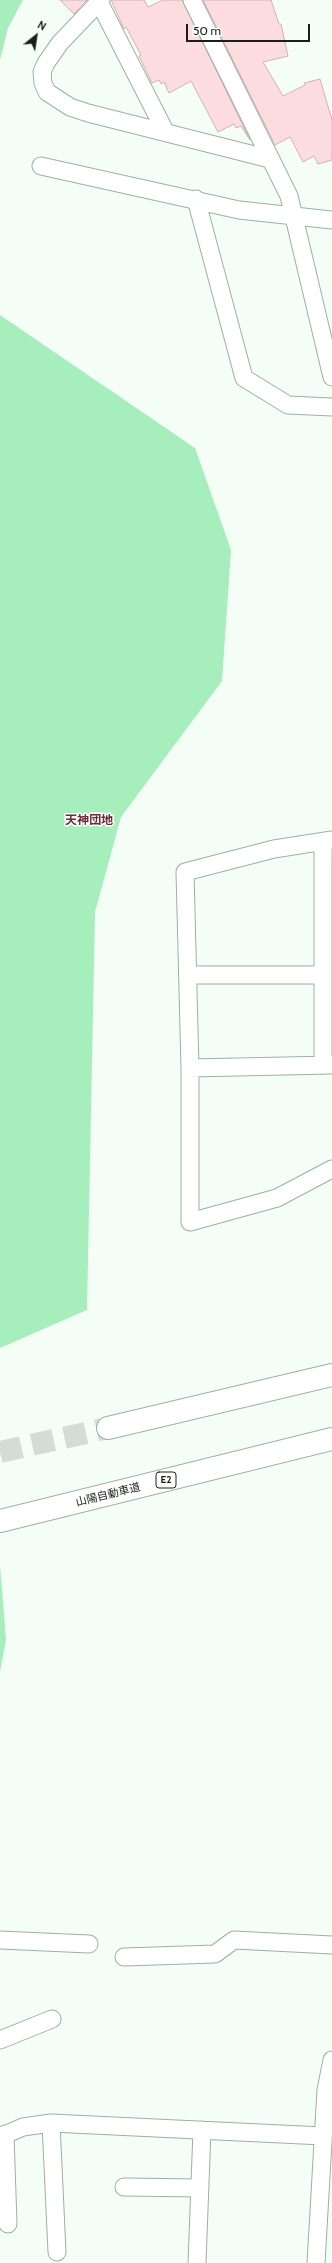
<!DOCTYPE html>
<meta charset="utf-8">
<style>
body{margin:0}
#map{position:relative;width:332px;height:2263px;overflow:hidden;background:#f4fef6;font-family:Cabin,sans-serif}
canvas{display:block}
.north{position:absolute;left:16px;top:16px;width:40px;height:40px;-webkit-text-stroke:3px #fff;paint-order:stroke;rotate:30deg;font-size:11px;font-weight:700;line-height:16px;text-align:center;color:#162019}
.north::after{content:'';display:block;margin:auto;width:14px;height:18px;background:#162019;clip-path:polygon(50% 0,100% 100%,50% 72%,0 100%)}
.scale{position:absolute;left:186px;top:24px;width:124px;height:18px;box-sizing:border-box;border:2px solid #162019;border-top:0;padding-left:5px;font-size:12px;line-height:14px;white-space:nowrap;color:#162019;-webkit-text-stroke:3px #fff;paint-order:stroke}
</style>
<div id="map">
<canvas width="332" height="2263"></canvas>
<div class="north">N</div>
<div class="scale">50 m</div>
</div>
<script>
const context = document.querySelector('canvas').getContext('2d');
context.lineJoin = 'round';
function paint(path, color) {
  context.fillStyle = color;
  context.fill(path, 'evenodd');
}
function toPath(rows) {
  const path = new Path2D();
  for (const r of rows) {
    path.moveTo(r[0], r[1]);
    for (let i = 2; i < r.length; i += 2) path.lineTo(r[i], r[i + 1]);
  }
  return path;
}
function strokePath(path, color, width, dash) {
  context.strokeStyle = color;
  context.lineWidth = width;
  context.lineCap = dash ? 'butt' : 'round';
  context.setLineDash(dash || []);
  context.stroke(path);
}
function drawText(font, color, halo, rows, align = 'center') {
  context.font = font + ' Cabin,"Noto Sans JP",sans-serif';
  context.lineWidth = 3;
  context.setLineDash([]);
  context.textBaseline = 'middle';
  context.strokeStyle = halo;
  context.fillStyle = color;
  for (const [text, x, y, turn = 0] of rows) {
    context.save();
    context.translate(x, y);
    context.rotate((+turn || 0) * Math.PI / 180);
    context.textAlign = isNaN(turn) ? turn : align;
    if (halo) context.strokeText(text, 0, 0);
    context.fillText(text, 0, 0);
    context.restore();
  }
}
paint(toPath([
 [0,0,23,0,8,28,0,60],
 [0,315,195,448,231,550,222,681,121,817,95,912,87,1310,0,1348],
 [0,1565,6,1640,0,1672]
]), '#a6eebb');
const building = toPath([
 [60,0,87,0,74,14,60,0],
 [111,0,144,0,148,7,163,0,182,0,250,140,241,126,236,128,234,124,218,132,191,81,169,93,164,82,161,84,159,80,152,83,139,56,141,55,126,27,124,29,111,0],
 [203,0,271,0,279,24,281,24,288,56,263,62,283,96,305,85,304,83,320,79,332,120,332,160,318,164,314,156,303,162,290,137,275,145,203,0]
]);
paint(building, '#fddcdf');
strokePath(building, '#d2b2b5', 1);
strokePath(toPath([
 [0,1452,108,1428]
]), '#d3ddd5', 22, [22, 11]);
const street = toPath([
 [101,0,60,43,46,63,42,72,43,83,47,92,70,107,88,113,270,159],
 [192,0,289,196,332,377],
 [99,2,166,133],
 [41,166,239,210,332,220],
 [196,199,244,378,288,405,332,407],
 [332,840,274,849,185,872,190,1068,190,1222,277,1198,332,1169],
 [188,975,323,975],
 [323,1065,323,842],
 [190,1068,332,1065],
 [0,1940,89,1944],
 [124,1957,215,1954,234,1940,332,1945],
 [0,2040,52,2019],
 [51,2123,57,2252],
 [5,2134,8,2224],
 [0,2137,23,2127,51,2123,323,2136],
 [124,2187,200,2188],
 [197,2263,202,2130],
 [316,2263,326,2090,332,2060]
]);
const highway = toPath([
 [108,1428,332,1375],
 [0,1521,332,1439]
]);
strokePath(street, '#9ab2a0', 19);
strokePath(highway, '#9ab2a0', 24);
strokePath(street, '#fff', 17);
strokePath(highway, '#fff', 22);
for (const [x, y, w] of [
 [166,1480,20]
]) {
  const box = new Path2D();
  box.roundRect(x - w / 2, y - 8, w, 16, 3);
  context.fillStyle = '#fff';
  context.fill(box);
  strokePath(box, '#162019', 1);
}
drawText('bold 10px', '#162019', null, [
 ["E2",166,1480]
]);
drawText('11px', '#162019', '#fff', [
 ["山陽自動車道",108,1495,-14]
]);
drawText('bold 12px', '#6f2936', '#fff', [
 ["天神団地",89,820]
]);
</script>
